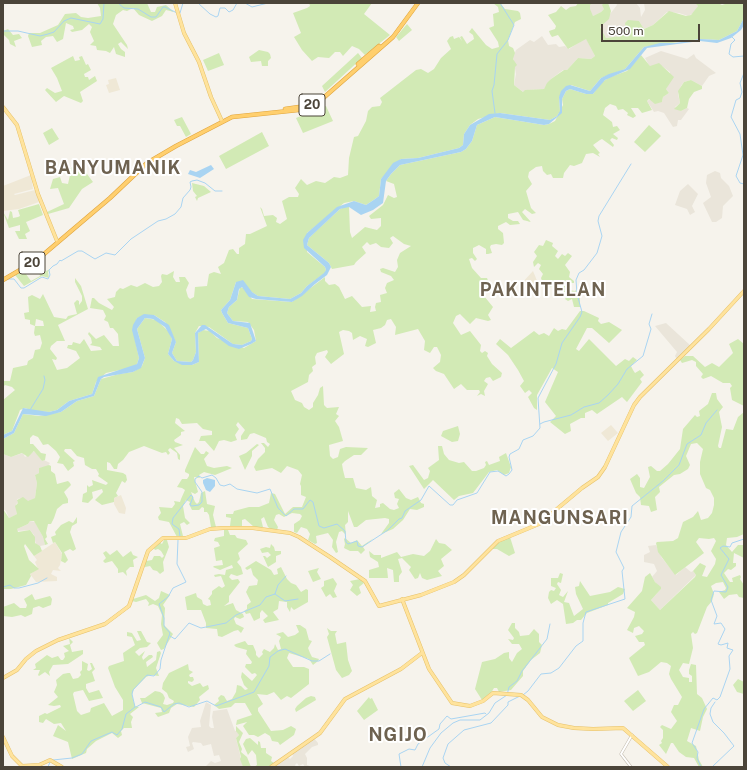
<!DOCTYPE html>
<style>
body{margin:0}
#map{position:relative;width:747px;height:770px;overflow:hidden;background:#f6f3ec;font-family:"Public Sans",sans-serif}
canvas{display:block}
.frame{position:absolute;inset:0;border:4px solid #4b4439;pointer-events:none}
.scale{position:absolute;left:601px;top:24px;width:99px;height:18px;box-sizing:border-box;border:2px solid #4b4439;border-top:0;padding-left:5px;font-size:12px;line-height:14px;white-space:nowrap;color:#4b4439;-webkit-text-stroke:3px #fff;paint-order:stroke}
</style>
<div id="map">
<canvas width="747" height="770"></canvas>
<div class="frame"></div>
<div class="scale">500 m</div>
</div>
<script>
const context = document.querySelector('canvas').getContext('2d');
context.lineJoin = 'round';
function paint(path, color) {
  context.fillStyle = color;
  context.fill(path, 'evenodd');
}
function toPath(rows) {
  const path = new Path2D();
  for (const r of rows) {
    path.moveTo(r[0], r[1]);
    for (let i = 2; i < r.length; i += 2) path.lineTo(r[i], r[i + 1]);
  }
  return path;
}
function strokePath(path, color, width, dash) {
  context.strokeStyle = color;
  context.lineWidth = width;
  context.lineCap = dash ? 'butt' : 'round';
  context.setLineDash(dash || []);
  context.stroke(path);
}
function drawText(font, color, halo, rows, align = 'center') {
  context.font = font + ' "Public Sans",sans-serif';
  context.lineWidth = 4;
  context.setLineDash([]);
  context.textBaseline = 'middle';
  context.strokeStyle = halo;
  context.fillStyle = color;
  for (const [text, x, y, turn = 0] of rows) {
    context.save();
    context.translate(x, y);
    context.rotate((+turn || 0) * Math.PI / 180);
    context.textAlign = isNaN(turn) ? turn : align;
    if (halo) context.strokeText(text, 0, 0);
    context.fillText(text, 0, 0);
    context.restore();
  }
}
paint(toPath([
 [593,3,604,3,604,9,601,12,593,16,590,12,590,5],
 [616,3,636,3,640,8,641,17,645,10,644,3,695,3,698,6,694,13,688,16,679,13,667,12,653,25,644,29,639,21,631,21,621,36,606,38,600,27,617,5],
 [542,36,548,45,556,44,559,47,565,46,569,49,586,38,595,56,591,59,578,58,567,70,563,70,551,79,544,89,528,90,523,92,514,85,516,74,513,58,516,50,530,40,534,42],
 [661,51,687,59,694,54,696,58,716,73,709,76,702,86,691,80,684,82,681,86,678,94,680,103,675,107,681,111,687,108,689,109,681,120,678,120,677,126,673,127,664,113,658,111,654,112,647,101,651,99,653,102,662,102,663,97,669,93,666,89,670,72,662,66,650,67,645,58],
 [715,171,720,173,721,178,729,186,733,196,723,206,722,218,716,222,712,222,703,203,711,197,706,183,707,175],
 [688,184,698,194,692,206,695,212,690,215,687,209,675,205,680,191],
 [666,323,691,346,677,360,675,356,677,352,655,326],
 [35,451,42,461,44,460,50,463,47,467,39,468,39,473,35,475,37,483,35,498,28,502,23,498,17,499,18,503,16,504,17,514,9,518,6,511,3,509,3,454,11,457,23,453,25,457],
 [30,521,35,522,43,537,45,545,40,546,36,545,34,535,30,530,17,531,17,529,28,524],
 [656,545,662,558,676,575,685,567,691,572,693,571,696,575,660,610,651,600,661,589,655,582,652,577,657,571,654,564,644,562,644,555,650,552,648,546],
 [206,702,211,705,209,726,211,728,214,728,212,717,213,711,227,709,235,731,237,731,239,735,236,738,243,767,205,767,211,761,215,763,221,761,219,755,214,756,211,744,203,746,201,743,193,742,192,743,194,749,188,752,186,747,190,746,188,737,192,728,201,727,200,721],
 [313,737,318,743,318,745,312,747,305,754,307,758,307,765,313,767,305,767,303,764,299,766,297,763,295,765,296,767,269,767,286,755,290,759,293,756,292,751]
]), '#eae5da');
paint(toPath([
 [116,78,120,90,109,93,106,85,109,84,108,80],
 [31,175,33,189,14,194,15,195,35,190,39,202,19,209,3,211,3,186],
 [533,271,538,283,530,292,521,284],
 [611,425,618,433,608,441,601,433],
 [121,495,126,508,125,514,119,513,114,504,114,498],
 [55,542,62,554,60,565,58,568,61,571,53,570,51,574,57,577,57,581,36,582,30,574,38,569,35,562,37,560,34,556]
]), '#efe8d6');
paint(toPath([
 [97,3,147,3,151,12,155,12,157,7,166,5,174,12,166,10,162,16,152,21,139,15,133,8,127,11,123,10,116,15,113,24,127,45,128,49,121,42,118,44,121,49,125,52,125,57,116,54,114,47,110,53,106,51,97,50,96,46,90,45,94,41,90,32,92,27,89,24,82,30,72,32,70,30,74,29,73,26,66,23,63,39,57,42,53,36,46,37,41,41,42,45,32,47,28,36,29,33,40,33,58,25,65,14,76,13,81,17,88,18,101,16,100,8],
 [309,3,372,3,364,14,390,35,365,55,359,49,352,46,343,56,340,52,335,52,329,58,318,57,312,61,302,50,294,37,301,33,293,13,307,8,310,6],
 [493,3,500,3,505,9,518,11,520,13,521,19,515,22,508,40,509,46,513,48,515,53,513,59,517,65,515,67,514,85,523,92,525,90,544,89,547,83,551,79,564,70,567,70,578,58,591,59,595,56,586,39,568,49,558,35,552,37,550,34,549,31,555,29,556,26,548,15,556,12,561,6,566,10,570,7,576,6,578,3,593,3,590,5,590,9,593,16,601,12,604,9,602,5,604,3,608,3,611,11,609,19,600,27,606,38,621,36,626,30,625,23,628,20,639,21,644,29,653,25,669,11,686,16,691,15,698,6,695,3,718,3,722,5,728,3,744,3,744,18,737,31,719,40,700,39,644,47,625,69,601,78,590,91,571,85,559,97,560,111,557,116,550,120,500,113,478,119,470,125,464,134,463,145,459,148,418,158,401,159,381,179,379,196,375,199,366,205,354,201,344,203,307,233,307,252,325,267,326,270,325,273,307,286,301,293,290,299,258,296,236,282,230,300,221,310,222,313,228,323,248,328,252,339,251,341,242,345,233,344,209,327,199,326,195,333,196,352,193,360,191,362,177,361,172,353,176,342,165,322,154,315,137,318,133,330,139,358,137,364,134,367,106,373,96,382,92,394,69,401,57,410,49,412,34,411,25,408,20,410,12,431,3,435,3,400,15,390,12,387,5,385,3,387,3,381,10,381,13,368,27,365,28,361,33,358,35,350,40,349,42,343,40,335,35,336,34,333,35,326,44,326,43,321,36,319,35,326,30,324,30,320,25,319,24,313,29,312,28,297,32,295,40,299,43,294,54,317,66,319,68,316,77,314,74,303,77,300,79,301,79,305,82,301,82,296,75,282,75,278,81,286,88,309,58,325,65,341,57,341,51,346,50,349,57,358,56,360,52,359,57,370,67,368,80,358,76,351,67,348,68,345,72,345,73,342,80,344,84,339,91,351,102,350,100,347,90,345,92,343,91,338,88,334,89,332,96,339,104,335,113,346,119,346,118,334,113,328,110,328,108,322,104,320,106,316,103,310,90,308,92,298,94,298,99,303,112,310,114,307,107,299,115,297,116,292,120,288,123,289,131,285,137,287,145,283,153,287,159,286,162,282,161,276,162,274,167,275,174,271,173,277,176,282,180,282,179,277,185,277,189,283,186,290,188,297,190,299,194,297,195,287,207,286,209,274,214,272,221,274,218,267,224,263,229,250,233,249,237,254,239,254,239,248,245,244,246,234,250,234,267,226,260,207,262,209,264,216,273,215,277,218,276,222,280,224,287,219,282,201,289,197,298,197,299,194,295,188,301,179,307,185,316,181,325,183,334,177,340,178,348,175,349,158,354,137,358,136,366,121,368,111,372,107,380,106,382,102,380,98,416,70,421,69,428,73,434,69,441,58,451,49,447,41,450,37,453,36,454,39,459,37,462,41,460,37,462,36,467,44,474,39,473,35,469,32,472,28,486,45,492,49,499,47,498,42,489,28,494,26,493,14,499,12,498,7],
 [407,24,412,30,399,41,396,37],
 [8,29,13,35,19,34,22,38,14,41,16,47,10,44,9,40,3,34,3,31],
 [259,50,268,52,270,54,271,58,268,61,268,66,262,66,261,61,251,62,249,57],
 [219,53,224,65,208,71,203,60],
 [358,53,362,58,325,92,322,86],
 [641,55,650,66,659,63,674,77,666,89,669,93,663,97,662,102,655,104,649,99,647,101,652,110,642,113,638,108,631,108,636,116,633,118,627,115,628,113,623,109,618,110,616,106,610,104,605,108,603,115,612,122,613,127,617,126,620,130,613,134,618,138,617,140,612,138,610,140,614,145,613,147,602,139,600,140,593,145,600,153,598,154,600,157,593,153,586,154,582,163,574,166,570,165,564,173,563,178,553,178,551,174,547,175,543,171,542,166,536,167,529,172,528,177,532,184,526,191,531,208,536,213,532,214,525,209,522,212,531,222,523,220,518,212,508,214,508,218,513,221,518,221,520,224,510,225,506,222,498,226,498,229,503,233,504,243,502,245,496,244,491,245,490,247,492,253,488,254,486,254,486,249,479,245,473,248,473,253,477,259,475,261,472,258,469,259,472,268,481,278,487,278,490,286,484,296,493,307,488,315,491,320,488,321,476,318,470,324,460,314,456,316,453,323,461,335,470,331,481,345,480,351,482,353,485,351,488,353,487,356,492,364,502,373,501,377,493,381,490,377,486,378,484,381,488,384,484,391,485,396,481,394,477,396,480,392,479,390,467,390,461,384,454,389,444,374,436,371,433,368,440,362,441,355,437,347,434,347,430,353,424,350,425,341,418,329,395,335,396,327,391,319,387,320,385,325,381,328,373,330,376,343,368,347,365,346,367,339,360,336,353,340,352,333,349,331,343,330,339,332,344,354,331,364,325,357,328,352,327,350,317,353,315,357,316,364,312,367,313,371,309,375,308,382,291,391,295,400,302,403,304,407,309,410,313,407,313,403,318,395,320,388,323,386,324,405,327,408,339,407,336,414,339,416,335,421,339,427,343,441,329,445,330,456,333,459,338,457,340,449,346,447,368,448,361,455,354,455,345,461,342,464,343,470,345,478,353,478,356,488,366,490,371,487,372,496,377,500,375,508,380,507,380,504,383,503,390,509,394,510,399,508,397,504,399,499,395,498,394,493,399,489,406,498,411,500,418,497,421,503,424,504,424,507,417,510,410,509,403,520,393,529,381,534,389,523,389,519,385,518,366,520,357,527,354,527,348,511,348,522,345,525,346,535,342,531,339,532,336,542,338,552,336,553,332,547,333,540,328,533,316,536,317,543,315,544,308,540,310,534,307,529,301,527,297,533,294,532,294,524,300,520,302,516,300,514,292,513,284,517,279,514,276,515,274,520,278,527,277,530,272,530,268,527,264,517,261,519,263,527,261,528,254,527,245,519,242,520,242,527,230,526,231,518,226,517,226,514,233,514,234,511,249,507,259,507,269,503,271,493,275,494,285,514,293,507,302,507,306,497,301,495,301,486,300,484,302,475,298,470,287,466,281,473,272,468,256,471,254,467,258,459,265,452,265,448,261,443,264,443,268,447,270,444,267,442,266,438,254,433,250,434,247,439,241,440,241,436,245,430,238,422,236,425,239,429,235,435,237,440,231,442,224,440,219,441,214,451,205,441,199,441,201,436,212,435,212,431,203,429,197,423,182,424,179,419,176,418,175,423,185,431,181,432,181,435,174,440,175,442,183,445,174,448,180,455,180,460,178,459,177,453,170,448,168,450,170,453,168,455,166,452,162,453,144,446,129,452,123,460,118,464,117,469,114,469,110,463,107,462,107,470,123,473,126,475,127,480,125,483,122,481,116,493,118,496,114,498,114,502,102,505,95,500,103,492,102,489,92,492,93,498,88,503,82,502,83,494,87,492,87,485,89,487,93,485,92,480,106,485,108,483,98,476,99,474,96,469,92,469,85,465,84,458,77,456,71,449,65,449,64,451,75,461,73,462,74,466,68,471,63,464,57,463,60,457,56,451,48,444,43,445,38,437,33,435,30,438,30,444,33,444,41,453,46,454,45,460,42,461,34,451,28,457,22,453,11,457,3,454,3,439,14,433,23,414,39,416,61,412,77,401,94,396,101,379,119,374,133,372,142,366,145,358,137,329,145,318,157,320,169,332,172,339,168,354,174,361,192,365,199,362,198,333,203,330,210,331,217,338,244,348,256,341,254,330,248,322,233,321,227,313,229,307,237,300,240,287,244,288,252,299,292,302,325,277,325,281,329,285,335,284,339,287,345,299,352,296,362,307,371,306,370,312,376,311,375,307,376,303,381,302,380,295,387,293,385,288,387,283,394,280,391,276,381,272,380,269,383,268,395,272,398,267,397,260,400,253,411,246,404,244,393,236,390,238,393,243,389,248,381,247,376,243,370,245,367,242,362,247,366,253,356,262,354,265,332,269,329,263,307,245,309,238,315,232,340,209,345,207,349,207,350,232,352,238,365,227,377,230,381,226,381,218,371,219,369,216,383,205,388,195,394,198,397,197,394,184,386,181,391,174,400,165,461,152,466,149,472,141,477,125,495,117,544,125,549,124,555,121,563,105,562,99,566,91,570,89,586,94,593,94,602,82,610,77,627,71],
 [73,56,75,61,80,60,79,57,82,56,86,65,88,64,91,70,84,74,85,77,88,77,89,80,95,76,97,81,80,92,83,101,81,103,64,96,56,102,45,90,47,88,55,93,62,91,57,78,51,68],
 [691,80,702,86,702,89,694,92,689,99,687,108,681,111,674,109,680,103,678,91,684,82],
 [326,106,333,121,303,133,296,118],
 [182,117,191,134,186,137,180,126,177,126,174,120],
 [649,125,661,136,645,152,634,142],
 [52,128,59,139,49,145,43,133],
 [262,132,269,146,226,169,219,156],
 [78,162,93,182,82,189,69,208,48,214,47,212,64,204,58,188,50,189,53,179,60,177,62,183,68,184,70,175,67,171],
 [192,183,204,186,211,192,198,198,197,201,195,197,197,196,193,191],
 [39,204,43,215,26,222,30,231,25,234,27,239,19,239,15,231,20,231,20,225,9,228,3,212,8,220,10,211,12,212,13,218,18,217,20,216,18,210],
 [546,240,553,243,552,246,558,251,555,256,558,259,562,254,565,256,568,253,572,256,565,265,570,272,569,277,574,281,574,283,571,283,569,290,575,291,576,290,580,298,580,307,574,307,572,299,568,301,565,299,567,296,564,294,562,295,553,286,548,288,543,284,541,278,543,274,539,269,541,265,538,263,534,267,533,262,537,256,534,252,539,245,543,246],
 [42,269,44,272,50,269,48,272,49,278,42,276,24,286,15,275,23,270,31,281,40,276,39,272],
 [580,311,584,311,599,318,598,321,601,324,609,322,622,330,609,343,592,328,587,328,576,349,579,351,589,339,616,366,625,359,629,361,633,357,637,360,631,366,633,370,635,373,640,370,644,375,640,379,642,382,627,402,622,397,597,414,592,410,585,413,585,418,581,418,570,424,571,431,565,434,550,422,556,416,545,402,558,372,552,368,537,395,537,410,534,408,528,397,532,393,529,390,525,393,520,386,524,381,518,370,508,355,496,344,500,339,511,348,534,331,539,335,544,333,549,336,554,328,558,331,562,329,566,330],
 [738,339,744,344,744,406,732,400,730,388,732,386,730,383,723,383,711,376,703,379,701,377,703,374,696,366,696,362,692,360,682,363,680,360,685,356,693,356,705,367,712,363,719,367,733,353,729,344],
 [712,393,716,393,717,399,723,407,719,412,722,427,718,446,719,448,721,448,726,429,733,430,738,417,744,412,744,534,737,537,727,538,726,545,732,552,738,545,744,545,744,558,734,553,733,563,736,563,736,566,731,570,728,569,724,573,730,582,733,582,732,578,740,575,741,577,740,579,744,585,744,598,739,597,737,594,729,595,724,599,719,592,725,590,726,588,723,582,716,583,711,586,714,594,712,601,707,607,697,633,695,634,693,632,691,634,693,648,689,664,683,663,679,670,683,677,689,678,689,682,692,682,692,676,689,674,689,670,691,664,696,665,697,694,702,698,707,709,703,717,700,731,691,728,687,741,696,746,699,760,703,767,699,767,694,758,686,757,679,752,673,743,671,743,666,754,659,745,662,743,661,741,663,738,663,730,660,727,662,725,671,729,677,721,671,712,674,705,678,705,682,697,671,679,669,674,671,666,667,663,661,662,649,672,638,676,629,658,645,645,644,642,639,642,635,636,642,634,644,631,639,626,634,628,633,633,627,630,634,617,635,612,627,608,642,591,645,577,650,573,655,582,661,587,661,589,651,600,660,610,695,577,696,575,693,571,700,563,706,566,702,576,707,577,715,564,716,559,711,551,716,541,714,538,709,539,699,538,696,542,704,553,675,575,658,552,656,543,657,542,673,541,678,538,683,522,693,517,698,511,701,520,708,518,712,513,714,505,714,498,710,490,706,488,700,474,700,462,703,449,697,443,691,444,686,456,690,465,688,469,680,474,674,475,659,487,660,492,655,497,657,510,651,512,649,506,641,505,640,497,636,493,630,479,637,474,640,478,640,487,644,488,650,477,648,467,651,466,657,471,660,471,668,464,680,449,683,429,695,415,697,417,700,416,699,411,708,404],
 [458,426,460,434,458,441,452,442,441,436,443,431],
 [257,444,259,445,252,451,252,456,245,470,239,456,246,453],
 [438,446,442,446,444,454,449,460,459,463,464,462,472,471,476,471,484,468,486,465,485,462,487,461,489,465,500,461,499,457,506,453,511,467,509,473,504,475,497,470,489,472,473,493,459,496,454,500,433,480,424,489,409,466,413,465,424,480,428,478,430,471,428,468,439,460],
 [195,447,201,454,204,454,206,451,209,453,204,459,207,466,214,468,227,466,232,468,215,475,204,472,199,475,200,478,194,477,198,492,195,494,191,492,195,502,197,504,199,502,201,493,205,491,207,504,215,506,213,515,216,527,211,527,209,515,207,512,204,512,204,508,202,507,199,510,192,510,189,504,190,502,186,500,183,506,185,518,190,523,187,525,184,522,180,524,183,536,177,537,169,522,159,520,158,517,161,513,159,507,172,508,175,504,174,501,180,502,181,499,185,490,182,488,177,487,182,479,187,479,189,476,189,474,185,472,185,470],
 [49,465,51,466,51,471,55,474,57,484,68,481,70,483,71,485,64,492,68,499,68,503,63,504,57,509,54,518,51,524,48,524,46,533,47,537,45,539,48,544,45,545,43,537,34,521,30,521,28,524,17,529,18,532,30,530,35,537,35,543,40,546,42,551,34,556,25,544,24,546,29,560,39,569,30,574,31,576,26,585,11,589,3,589,3,509,9,518,17,514,15,506,18,503,17,500,23,497,28,501,35,498,37,483,35,475,39,473,39,468],
 [77,517,77,523,72,526,70,532,76,549,73,551,70,549,64,552,68,560,65,563,61,561,62,553,55,542,53,543,51,537,56,535,55,532,61,525,69,521,73,523],
 [224,530,228,530,230,535,235,535,237,538,246,540,248,544,238,553,240,559,237,562,241,567,243,574,237,576,231,574,229,577,232,580,238,579,240,582,229,596,229,602,224,606,233,603,236,610,243,614,244,617,240,619,235,617,234,619,236,624,244,628,241,633,238,630,234,631,222,637,218,636,217,629,206,628,206,623,201,610,187,610,185,597,196,593,197,597,202,600,203,604,207,606,211,605,210,600,208,599,212,594,212,591,219,586,222,588,225,586,221,576,215,577,214,575,219,574,225,575,226,570,233,568,232,565,220,570,213,567,214,566,223,565,222,560,216,561,214,548,220,546,218,542,214,541,215,538,224,536],
 [510,537,515,553,509,556,497,549,490,549,501,541],
 [345,538,351,543,357,540,362,546,374,538,363,547,365,550,361,554,358,551,350,551,344,548,345,544,344,539],
 [436,539,439,543,445,544,452,550,441,559,444,566,438,571,442,576,427,580,422,578,420,573,418,578,415,579,409,570,411,567,402,558,398,559,402,572,399,576,399,582,394,582,393,570,387,568,388,578,369,578,369,570,379,567,378,562,370,557,369,551,374,555,381,555,381,558,397,552,401,557,413,554,424,556,430,551],
 [164,540,167,540,169,547,163,562,164,571,160,574,157,571,153,570,150,566,145,567,144,565,146,561,152,560,154,556,160,556,162,558,164,556,161,551,158,549,155,550,153,547,159,542,162,544],
 [271,544,274,547,275,551,281,551,281,554,276,556,276,562,268,567,263,556,265,556,267,558,271,555,268,552,262,553,260,549,266,547,270,548],
 [117,550,123,557,131,551,133,555,138,557,133,560,134,567,130,567,126,571,127,576,123,572,118,573,118,569,112,561,105,563,103,561,106,558,103,553,106,551,110,555],
 [256,561,271,570,274,575,278,574,277,569,281,567,287,579,291,583,296,585,301,592,306,589,308,590,308,602,294,610,291,607,290,612,287,607,287,602,279,601,278,609,273,612,279,620,265,623,263,620,268,616,262,610,260,613,260,618,254,621,250,613,246,614,244,611,247,609,247,605,251,602,246,592,249,586,257,585,258,580,253,575,251,568,247,570,245,568],
 [319,568,317,572,321,579,313,582,308,571],
 [560,573,563,574,561,583,558,582,557,584,561,590,559,595,563,597,568,591,564,602,569,603,574,616,583,609,576,594,575,587,579,586,580,581,590,596,610,592,618,587,625,589,623,594,608,603,608,605,587,613,581,620,577,620,573,623,566,624,563,604,557,600,551,604,548,598,549,592,551,590,554,591,556,588,551,586,551,578,558,578],
 [333,578,337,584,334,591,337,597,333,598,330,594,326,597,321,588,324,586,324,581],
 [360,579,364,583,359,587,361,593,357,596,350,590,353,585,350,581],
 [161,591,170,595,163,605,165,608,164,625,173,634,164,649,161,650,157,643,163,635,161,624,162,615,158,606,153,604,148,606,149,603,146,599,136,602,132,601,133,599,146,595,155,601,159,598],
 [32,594,35,600,50,596,52,599,51,605,43,608,39,606,33,608,32,614,25,617,21,615,12,617,3,616,3,607,14,603,20,608,26,608,27,605,24,599],
 [512,623,515,623,515,628,519,632,520,636,529,635,534,629,539,634,539,642,542,645,540,653,531,660,523,671,523,676,511,690,499,692,497,688,494,688,491,693,482,700,475,689,482,662,495,659,504,653,509,652,509,658,512,662,517,653,522,649,519,644,512,644,508,639,513,640,514,638,508,630],
 [296,625,300,625,306,629,309,640,312,641,308,648,310,653,312,657,319,659,318,661,313,665,309,659,289,653,287,658,293,667,304,667,309,669,309,684,291,698,287,696,281,700,274,692,267,695,257,694,263,704,258,708,258,711,271,731,283,730,291,726,296,729,294,735,280,745,278,742,272,741,270,736,265,733,258,737,254,735,249,735,243,726,247,722,236,725,237,720,252,715,245,703,235,703,231,707,219,709,214,705,219,701,218,698,221,695,224,696,227,701,232,699,236,692,237,685,241,686,245,690,248,689,244,685,241,677,242,672,252,681,257,675,255,673,252,674,245,667,246,664,251,664,252,662,246,654,247,650,236,647,234,645,236,644,245,641,248,645,253,645,256,652,256,655,259,658,263,654,262,652,264,649,270,652,274,648,275,644,278,650,281,649,279,641,281,637,276,634,283,632,288,637,295,635,299,632],
 [327,628,331,631,337,631,335,634,337,644,346,642,348,660,352,671,349,675,342,678,336,670,327,637,329,634],
 [137,631,141,631,147,642,151,643,147,647,140,648,135,652,139,656,145,651,142,657,143,660,149,655,152,655,153,657,146,662,147,667,156,660,157,652,160,651,161,653,156,668,159,676,151,675,146,677,134,689,132,695,135,706,139,707,130,714,133,717,131,722,132,728,124,728,121,731,122,735,118,738,112,733,96,741,87,749,86,753,72,759,68,742,53,736,58,725,66,731,61,723,54,724,46,719,43,723,39,722,39,716,45,713,47,714,61,707,60,705,54,706,48,705,58,697,54,692,57,685,56,680,63,674,68,673,70,673,73,679,78,678,81,675,80,672,82,670,82,661,88,664,87,670,89,671,92,669,90,663,92,663,95,669,92,672,95,681,86,684,86,688,89,693,99,690,103,698,89,701,83,690,74,692,73,694,77,711,81,715,90,712,91,708,104,703,112,716,123,710,123,700,115,687,108,668,109,666,124,661,123,653,135,645,132,637,127,636,127,632,132,633,137,641,141,640],
 [69,638,73,642,70,645,72,652,83,650,83,654,68,664,53,665,49,672,50,676,45,672,39,676,38,675,40,670,33,670,36,668,35,664,47,655,52,658,58,656,61,660,63,660,65,657,64,653,69,651,63,646,70,644],
 [188,664,189,670,193,672,189,675,190,677,193,677,194,680,192,682,188,681,188,683,192,686,200,683,203,687,208,685,209,689,199,697,200,700,194,707,177,704,171,708,169,713,158,717,155,713,162,712,161,708,142,703,140,698,145,698,155,691,160,692,163,694,165,698,163,704,167,705,173,703,174,701,169,698,167,693,162,689,163,683,169,673],
 [738,679,744,682,744,694,737,692,733,685],
 [638,690,646,701,633,711,624,701],
 [311,696,315,697,316,700,296,712,295,709,297,706,306,698],
 [369,697,370,699,372,698,378,710,364,720,357,711],
 [236,726,243,733,239,742,242,749,241,752,247,757,251,767,243,767,240,759,241,757,236,738,239,735,236,731],
 [250,738,258,745,258,741,260,742,261,748,266,748,266,753,272,757,271,761,274,763,269,767,254,767,257,765,256,755,252,750,248,755,243,744,246,739]
]), '#d2eab5');
paint(toPath([
 [744,18,744,25,741,30,731,38,717,43,700,41,647,48,630,69,605,80,593,94,586,94,570,89,566,91,562,99,562,113,549,124,544,125,495,117,477,125,472,141,466,149,461,152,400,165,391,174,386,181,383,203,373,210,361,215,349,207,340,209,309,238,307,245,329,263,331,267,327,275,315,284,302,296,292,302,256,299,249,297,242,287,239,289,237,300,229,307,227,313,233,321,250,323,256,341,251,344,239,349,229,346,206,329,198,333,199,362,192,365,182,365,174,361,168,354,172,339,165,327,153,319,145,318,137,329,145,358,141,368,133,372,104,377,101,379,94,396,77,401,61,412,46,416,23,414,14,433,3,439,3,435,12,431,23,408,49,412,57,410,69,401,92,394,98,377,137,364,139,358,132,330,133,325,137,318,144,314,154,315,169,325,176,342,172,353,177,361,191,362,193,360,196,352,195,333,202,325,205,325,233,344,242,345,251,341,252,339,248,328,228,323,222,313,221,310,230,300,236,282,243,280,252,292,258,296,290,299,301,293,307,286,324,273,326,270,325,267,304,248,303,240,307,233,337,207,354,201,366,205,375,199,379,196,381,179,393,163,401,159,418,158,459,148,463,145,464,134,470,125,489,114,500,113,550,120,557,116,560,111,559,97,561,91,566,86,570,85,590,91,601,78,609,74,625,69,644,47,660,43,675,43,700,39,719,40,737,31],
 [211,165,214,169,200,178,188,174,190,170,196,172],
 [207,478,215,480,215,486,210,492,206,490,203,483,203,480]
]), '#a9d4f2');
strokePath(toPath([
 [118,3,124,8,138,9,151,17,156,17,163,7,165,7,177,13],
 [198,3,210,14,216,17,218,16,220,8,225,8,229,12,233,10,237,3],
 [245,3,252,7,268,3],
 [180,13,183,3],
 [3,31,18,31,40,36,48,34,54,32,64,21,71,18,100,24,103,19,104,3],
 [732,37,735,40,731,44,729,54,733,57,744,56],
 [744,73,740,83,742,92,740,98,736,100,731,117,740,134,743,155,736,176,740,183,744,184],
 [495,113,492,91,494,85,497,54,508,40,514,25,500,3],
 [7,279,14,279,21,288,24,288,42,277,48,279,50,275,49,270,53,266,57,264,60,260,61,261,78,251,82,251,95,259,106,253,115,255,131,239,158,221,166,219,175,214,181,207,183,198,190,190,191,187,190,182,192,181,197,180,205,183,215,191,222,191],
 [30,410,43,389,45,380,44,376],
 [540,424,544,422,571,415,584,407,599,403,608,395,618,384,627,369,643,356,651,329,649,324,652,314],
 [180,537,179,529,172,524,173,518,191,495,193,497,190,505,192,506,199,505,202,502,202,492,195,482,195,479,199,476,202,478,212,475,216,478,220,485,224,486,230,484,237,489,257,493,270,489,278,508,286,516,294,509,303,509,310,500,313,502,319,526,324,528,337,524,345,531,346,542,348,544,357,541,358,546,362,547,388,530,399,519,402,518,405,511,421,500,429,486,450,505,453,505,457,500,477,493,490,472,498,471,506,476,509,474,512,470,509,457,510,454,519,449,523,440,533,436,540,428,538,398,556,364,562,343,580,317,582,312,577,294,576,280,579,273,584,270,597,253,602,236,598,221,599,216,631,164],
 [3,587,10,585,14,588,19,588,38,583,47,578],
 [275,594,285,601,298,599],
 [170,636,175,639,189,623,201,628,226,623,236,615,260,605,266,597,275,594,278,585,286,576],
 [523,695,528,691,541,674,551,673,559,668,576,646,583,641,583,623,586,612,625,599,622,571,624,568,616,552,621,532,631,517,632,506,663,481,679,465,687,444,701,435,706,423,717,410],
 [136,707,145,702,161,707,164,712,174,704,179,703,189,707,207,701,216,706,254,692,269,666,270,657,278,651,285,649,312,661,319,661,330,654],
 [53,760,72,758,82,754,91,741,112,732,117,735,122,729,126,714,135,707,132,694,133,690,147,675,154,676,160,669,161,660,170,633,164,626,164,618,159,604,168,597,173,588,186,582,177,564,178,540],
 [48,767,50,762],
 [401,767,399,754,409,749,415,750,418,744,439,729,440,724,447,716,451,719,485,713,486,714],
 [422,767,430,748,441,733,453,723,460,720,480,720,489,713,495,703,507,695,509,687,517,681,522,671,547,639,550,624],
 [451,767,445,763,443,758,448,744,464,730,491,723,508,705,508,702,520,696],
 [701,767,697,758,698,752,692,743,704,709,713,698,717,700,720,697,730,669,729,656,733,650,727,648,728,643,721,645,718,644,725,629,721,623,714,624,717,616,711,600,714,591,726,592,728,587,721,575,729,559,720,548,723,546,730,547,732,543,744,539],
 [712,767,734,746,724,733,713,722,710,714,711,708,715,702]
]), '#a9d4f2', 1);
const minor = toPath([
 [631,767,621,754,632,735]
]);
const major = toPath([
 [175,3,184,33,199,62,211,97,222,121],
 [3,107,17,125,38,194,57,241],
 [402,599,429,669,452,703,470,706,483,701,493,693,521,695,528,700,542,717,558,725,574,728,593,729,623,728,668,767],
 [3,678,17,670,26,659,36,651,58,640,105,624,129,606,148,551,163,538,186,538,210,529,223,528,253,528,290,533,299,537,330,557,365,581,379,606,421,595,454,582,464,575,498,541,539,524,582,488,598,477,605,467,634,405,640,397,709,329,744,291],
 [3,737,12,756,22,766,39,765,50,760,62,767],
 [271,767,320,733,345,699,401,669,422,653]
]);
const highway = toPath([
 [358,64,379,46],
 [285,109,299,107],
 [3,280,37,260,110,198,147,163,176,146,232,117,298,110,321,100,393,37,418,3]
]);
strokePath(minor, '#c2bbae', 3);
strokePath(major, '#e6c16a', 4);
strokePath(highway, '#e0a43c', 4.5);
strokePath(minor, '#fff', 2);
strokePath(major, '#ffe39c', 3);
strokePath(highway, '#ffcf6e', 3.5);
for (const [x, y, w] of [
 [312,105,26],
 [32,263,26]
]) {
  const box = new Path2D();
  box.roundRect(x - w / 2, y - 11, w, 22, 3);
  context.fillStyle = '#fff';
  context.fill(box);
  strokePath(box, '#4b4439', 1);
}
drawText('bold 13px', '#4b4439', null, [
 ["20",312,105],
 ["20",32,263]
]);
context.letterSpacing = '1px';
drawText('bold 18px', '#6e6250', '#fff', [
 ["BANYUMANIK",113,168],
 ["PAKINTELAN",543,290],
 ["MANGUNSARI",560,518],
 ["NGIJO",398,735]
]);
context.letterSpacing = '0px';
</script>
